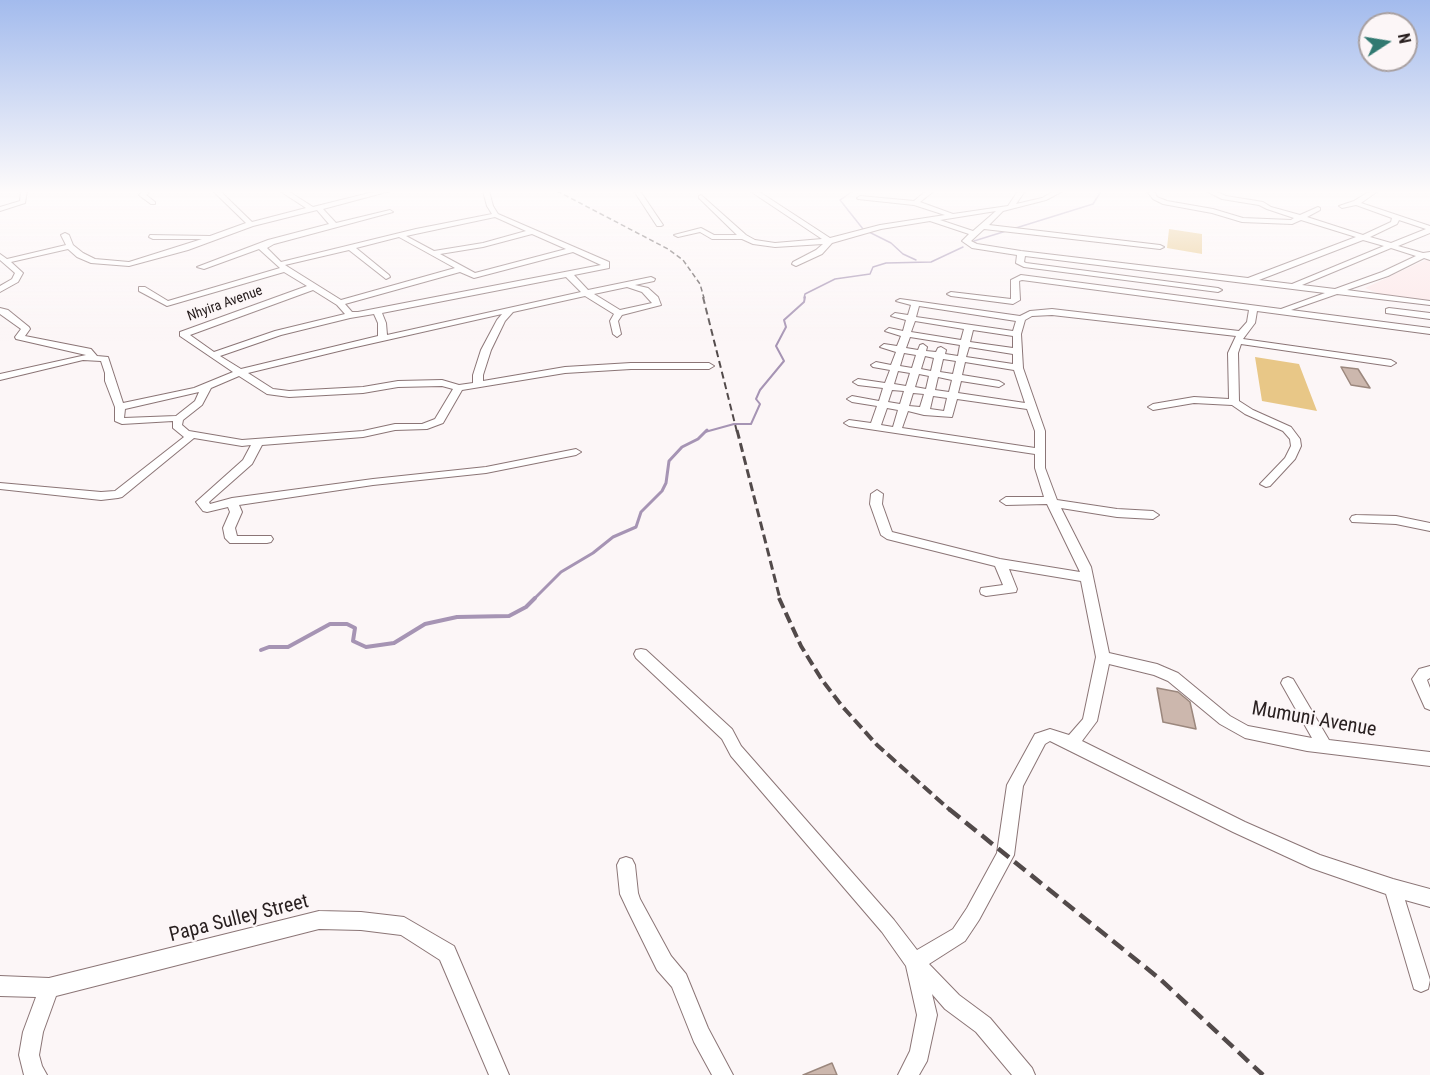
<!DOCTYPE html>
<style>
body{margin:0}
#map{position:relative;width:1430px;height:1075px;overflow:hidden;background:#fcf6f7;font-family:"Roboto Condensed",sans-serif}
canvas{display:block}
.north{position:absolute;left:1358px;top:12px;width:60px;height:60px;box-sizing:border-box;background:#fcf6f7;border:2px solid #a8a0a1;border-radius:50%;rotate:78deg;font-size:16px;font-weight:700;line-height:24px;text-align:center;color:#292020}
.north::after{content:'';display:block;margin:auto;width:21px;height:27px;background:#317971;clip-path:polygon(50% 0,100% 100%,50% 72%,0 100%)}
</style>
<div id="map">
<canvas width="1430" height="1075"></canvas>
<div class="north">N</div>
</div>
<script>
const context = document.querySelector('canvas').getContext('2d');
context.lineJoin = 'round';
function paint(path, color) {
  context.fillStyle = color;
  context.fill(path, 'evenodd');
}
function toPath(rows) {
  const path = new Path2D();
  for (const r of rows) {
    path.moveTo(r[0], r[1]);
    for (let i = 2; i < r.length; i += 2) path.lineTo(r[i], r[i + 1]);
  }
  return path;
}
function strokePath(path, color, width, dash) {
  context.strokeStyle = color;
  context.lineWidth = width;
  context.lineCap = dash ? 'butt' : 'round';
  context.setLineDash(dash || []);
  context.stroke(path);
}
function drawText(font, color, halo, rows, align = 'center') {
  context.font = font + ' "Roboto Condensed",sans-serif';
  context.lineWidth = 4.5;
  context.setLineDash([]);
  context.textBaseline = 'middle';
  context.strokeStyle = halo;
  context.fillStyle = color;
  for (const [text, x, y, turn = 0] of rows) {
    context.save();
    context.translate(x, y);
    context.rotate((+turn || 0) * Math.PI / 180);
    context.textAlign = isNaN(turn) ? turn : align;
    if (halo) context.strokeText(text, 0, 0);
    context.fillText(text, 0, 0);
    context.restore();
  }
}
paint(toPath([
 [1425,260,1430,260,1430,301,1382,295,1365,288]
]), '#fde8e9');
paint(toPath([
 [1169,229,1202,234,1202,254,1167,248],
 [1255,357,1299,364,1317,411,1262,401]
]), '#e8c787');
strokePath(toPath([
 [853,191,840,200,863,229],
 [869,232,891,243,903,254,916,260],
 [974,241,1093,204,1100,193],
 [804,298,805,294,835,279,870,274,873,267,886,263,931,262,963,247]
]), '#a694b4', 1.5);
strokePath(toPath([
 [705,432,734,424,751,424,760,404,756,399,760,390,784,361,776,346,786,327,784,320,804,302,805,297]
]), '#a694b4', 2);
strokePath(toPath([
 [534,599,561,572,593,553,613,537,636,527,641,512,662,491,666,483,669,461,682,447,698,439,707,430]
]), '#a694b4', 3);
strokePath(toPath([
 [261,650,269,647,288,647,330,624,347,624,355,628,353,641,366,647,394,643,425,624,457,617,509,616,526,607,535,598]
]), '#a694b4', 4);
const building = toPath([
 [1341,367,1358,369,1370,388,1351,385,1341,367],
 [1157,688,1178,692,1190,702,1196,729,1163,722,1157,688],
 [832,1063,837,1075,803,1075,832,1063]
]);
paint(building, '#ccb7ad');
strokePath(building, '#9b877d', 1.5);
const minor = toPath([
 [21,191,27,191,25,203,0,211,0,207,20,201,21,191],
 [143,191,151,191,146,195,155,202,155,204,151,204,140,196,139,195,143,191],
 [213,191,220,191,252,222,306,208,280,191,288,191,313,207,377,191,390,191,323,209,336,223,390,210,393,212,274,244,267,248,281,262,416,229,492,214,487,206,483,191,489,191,493,206,498,214,609,262,609,268,574,275,588,290,651,277,655,279,654,281,635,285,648,288,658,297,661,305,622,315,618,321,621,334,617,337,613,334,610,321,614,314,585,296,513,312,505,321,491,350,483,375,483,381,565,367,631,363,709,363,714,366,709,369,631,369,565,373,462,390,443,423,427,429,395,430,363,437,262,445,252,464,209,502,210,504,232,498,373,479,486,467,576,449,581,452,576,455,486,473,373,485,239,505,242,512,235,528,237,536,271,536,273,539,271,542,267,543,230,543,225,538,223,528,230,512,228,507,207,512,203,511,196,502,243,460,251,445,242,446,194,438,122,497,118,498,101,500,0,489,0,483,101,492,115,491,184,437,173,428,173,421,122,424,115,421,115,407,105,381,105,373,101,361,83,360,0,380,0,374,86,355,16,339,15,337,21,329,0,314,0,308,8,310,29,327,30,329,25,336,91,349,97,356,108,357,123,403,194,388,233,372,180,336,180,332,307,286,284,272,167,306,139,291,139,287,145,287,168,301,280,268,259,249,204,269,197,267,268,240,329,224,317,210,253,226,188,250,129,266,91,263,77,257,68,249,11,262,23,273,18,282,0,292,0,286,12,279,15,273,0,260,0,254,7,259,66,245,61,235,65,233,69,235,73,245,83,253,95,259,129,262,202,239,153,239,149,237,150,235,210,236,246,223,213,191],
 [495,217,526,231,483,243,434,251,406,236,495,217],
 [532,234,566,249,475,273,440,254,483,247,532,234],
 [399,237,455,268,341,300,285,265,349,250,386,279,390,277,389,275,356,248,399,237],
 [573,252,601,265,358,312,352,312,345,304,460,272,474,278,573,252],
 [566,277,581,292,387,335,386,323,382,313,566,277],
 [627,287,642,292,652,303,620,310,594,294,627,287],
 [313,290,337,305,345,314,275,331,214,352,190,335,313,290],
 [374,314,378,323,378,336,241,369,220,356,281,335,350,318,374,314],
 [502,314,497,320,481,350,473,375,473,383,459,385,442,380,398,381,363,387,289,391,273,389,248,373,347,349,502,314],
 [239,376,267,394,289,397,363,393,398,387,442,386,453,389,435,419,422,424,395,424,363,431,242,440,189,431,182,425,183,420,202,405,211,388,239,376],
 [199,392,195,401,176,416,124,418,125,409,199,392],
 [634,191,640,191,663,225,661,226,657,226,634,191],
 [750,191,758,191,830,238,880,225,945,215,914,205,858,199,857,198,860,196,914,201,926,191,934,191,920,202,953,214,1008,206,1018,191,1025,191,1016,204,1042,198,1054,191,1063,191,1046,200,1003,211,989,225,1160,245,1164,247,1160,249,984,229,971,241,977,244,1021,251,1248,278,1356,237,1301,220,1292,224,1242,222,1212,213,1163,204,1153,199,1147,191,1154,191,1157,197,1167,201,1213,209,1243,218,1291,220,1294,218,1267,209,1259,205,1222,199,1206,191,1215,191,1226,196,1263,202,1271,207,1300,215,1318,207,1320,208,1320,210,1307,217,1363,235,1391,222,1392,218,1356,205,1342,208,1339,206,1354,201,1370,191,1378,191,1361,203,1430,226,1430,233,1398,246,1423,253,1430,252,1430,260,1424,258,1388,276,1347,290,1430,301,1430,305,1337,294,1291,310,1430,328,1430,334,1257,311,1255,323,1243,339,1391,360,1396,363,1391,366,1241,344,1238,353,1239,401,1253,410,1291,427,1300,439,1301,446,1295,459,1270,486,1266,487,1260,484,1285,458,1291,446,1290,439,1283,431,1245,414,1232,405,1194,403,1153,410,1148,407,1153,404,1194,397,1229,399,1228,353,1236,336,1052,315,1032,316,1025,320,1021,334,1023,368,1045,431,1045,468,1057,500,1117,509,1153,511,1159,515,1153,519,1117,517,1061,508,1091,567,1109,653,1157,664,1178,673,1230,716,1248,726,1312,738,1281,683,1283,679,1288,677,1293,679,1329,740,1430,752,1430,766,1307,751,1245,738,1220,724,1168,681,1154,675,1109,664,1097,721,1082,741,1245,822,1320,855,1393,879,1430,889,1430,907,1405,900,1430,980,1428,989,1421,992,1414,989,1386,894,1311,868,1233,832,1050,741,1045,744,1023,786,1014,855,979,920,965,941,929,964,959,995,990,1018,1032,1068,1035,1075,1012,1075,976,1032,945,1009,932,994,937,1015,927,1061,919,1075,898,1075,910,1051,917,1015,906,966,882,932,731,756,722,739,636,658,634,654,636,650,641,649,646,650,732,729,741,746,894,920,917,950,953,929,967,908,997,853,1007,785,1035,734,1050,729,1069,735,1083,719,1096,657,1081,581,1009,569,1017,589,1016,592,986,596,981,594,980,591,981,588,1003,585,995,566,887,539,881,535,870,504,871,494,877,490,883,494,882,504,892,532,1000,559,1080,572,1047,504,1006,505,1000,501,1006,497,1044,497,1035,468,1035,454,849,426,844,423,849,420,871,423,877,406,852,402,847,399,852,396,879,401,883,388,858,385,853,382,858,379,885,383,890,370,873,367,871,365,876,362,891,365,896,352,880,347,884,344,897,346,901,336,885,331,889,328,903,331,906,320,891,316,895,313,908,315,911,305,896,301,900,299,1020,316,1030,311,1052,309,1239,331,1247,322,1249,310,1022,280,1019,281,1020,300,1013,304,951,296,947,294,951,292,1011,299,1011,280,1021,275,1281,309,1325,293,1025,256,1024,262,1026,263,1218,288,1222,290,1218,292,1024,267,1016,263,1017,255,972,248,962,241,969,234,930,221,881,229,832,243,822,254,796,266,792,264,793,262,816,250,823,244,775,247,753,244,742,239,712,239,700,232,678,237,674,235,701,228,714,235,737,235,699,198,699,196,701,195,746,235,755,240,775,243,822,239,750,191],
 [996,211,973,231,940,220,996,211],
 [1399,220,1426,229,1391,243,1370,237,1397,224,1399,220],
 [1363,240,1384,246,1292,284,1259,280,1363,240],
 [1391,248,1416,256,1382,272,1335,289,1302,285,1391,248],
 [919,306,1016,321,1013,331,916,317,919,306],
 [915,321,964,329,961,340,911,332,915,321],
 [973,330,1013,336,1013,348,970,342,973,330],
 [910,337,960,345,958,356,945,354,946,350,941,347,938,348,936,352,926,351,927,347,923,344,920,345,918,350,906,348,910,337],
 [969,347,1013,354,1013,364,966,357,969,347],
 [904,353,916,355,912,368,900,366,904,353],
 [925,356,934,358,931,371,921,369,925,356],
 [943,359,956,361,953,374,940,372,943,359],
 [965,362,1014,370,1025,403,958,393,961,381,999,387,1004,384,999,381,962,375,965,362],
 [898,371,910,373,906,386,894,384,898,371],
 [919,374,929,376,926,389,915,387,919,374],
 [938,377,952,380,949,392,935,390,938,377],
 [892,390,904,391,900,404,888,402,892,390],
 [913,393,924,394,920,407,909,406,913,393],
 [933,396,947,398,944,411,930,409,933,396],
 [957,399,1027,409,1035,431,1035,448,902,428,908,411,924,415,952,417,957,399],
 [887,408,898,410,893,427,881,425,887,408],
 [1389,308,1430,313,1430,319,1386,313,1386,309,1389,308],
 [1356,515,1396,516,1430,523,1430,531,1396,524,1352,522,1350,519,1352,516,1356,515],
 [1430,666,1430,678,1427,680,1430,688,1430,710,1425,708,1412,679,1419,669,1430,666],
 [626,857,632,859,635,865,638,893,640,899,671,956,686,974,708,1028,733,1075,712,1075,694,1042,672,987,657,970,628,911,620,894,617,865,620,859,626,857],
 [319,911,361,912,404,917,454,946,509,1075,489,1075,440,960,401,935,361,930,319,929,56,996,43,1032,39,1055,42,1066,47,1075,24,1075,19,1055,23,1032,36,997,0,996,0,976,49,978,319,911]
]);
strokePath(minor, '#8b7576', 2);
paint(minor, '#fff');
strokePath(toPath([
 [557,191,668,249,683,260,700,284,704,298]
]), '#524a4a', 1.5, [5, 3]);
strokePath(toPath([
 [703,297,737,432]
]), '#524a4a', 2, [7, 4]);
strokePath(toPath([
 [737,430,780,599]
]), '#524a4a', 3, [9, 4.5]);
strokePath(toPath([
 [779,598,801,646,822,680,842,706,877,745,950,810]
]), '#524a4a', 4, [11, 5]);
strokePath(toPath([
 [949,809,1160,979,1263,1075]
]), '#524a4a', 4.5, [14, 7]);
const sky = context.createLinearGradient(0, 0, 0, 342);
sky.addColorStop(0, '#a3bbed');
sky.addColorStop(0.56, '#fefbfb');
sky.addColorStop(1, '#fefbfb00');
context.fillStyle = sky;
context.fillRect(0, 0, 1430, 342);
drawText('14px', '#292020', '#fcf6f7', [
 ["Nhyira Avenue",225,304,-20]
]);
drawText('20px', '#292020', '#fcf6f7', [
 ["Mumuni Avenue",1314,720,10],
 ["Papa Sulley Street",239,919,-14]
]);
</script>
